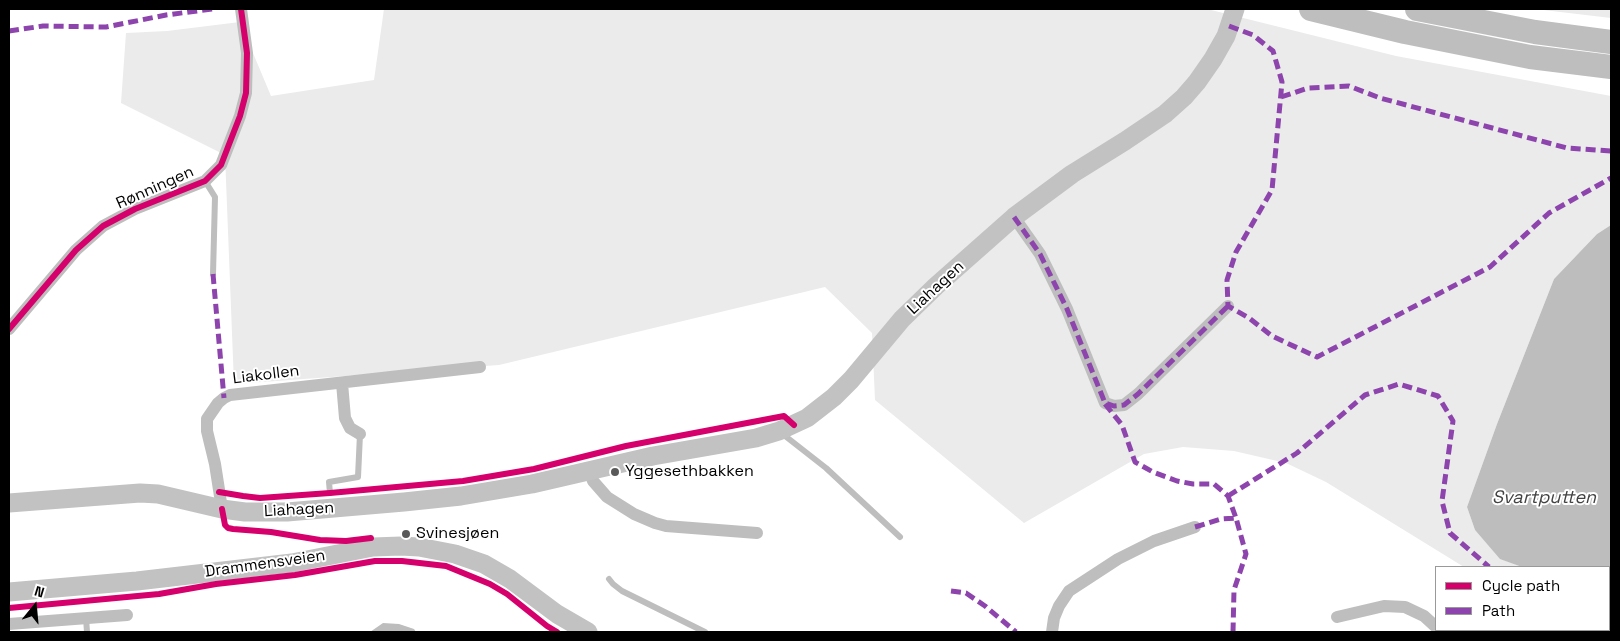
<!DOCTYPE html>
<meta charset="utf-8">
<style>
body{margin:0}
#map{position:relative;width:1620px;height:641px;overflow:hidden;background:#fff;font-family:"Space Grotesk",sans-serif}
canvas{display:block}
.frame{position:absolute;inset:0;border:10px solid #000;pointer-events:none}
.legend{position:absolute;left:1435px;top:566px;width:175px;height:65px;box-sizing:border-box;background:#fff;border:1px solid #999;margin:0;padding:6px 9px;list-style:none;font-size:15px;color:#000}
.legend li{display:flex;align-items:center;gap:10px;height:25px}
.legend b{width:25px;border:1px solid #999}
.north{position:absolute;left:10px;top:581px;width:50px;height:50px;-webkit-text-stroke:4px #fff;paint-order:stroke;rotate:17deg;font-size:14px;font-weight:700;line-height:20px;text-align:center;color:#000}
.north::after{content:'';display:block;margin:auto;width:18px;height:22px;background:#000;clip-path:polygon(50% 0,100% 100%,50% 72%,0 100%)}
</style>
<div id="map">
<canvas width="1620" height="641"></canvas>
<div class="frame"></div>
<ul class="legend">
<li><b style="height:6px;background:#d6006c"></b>Cycle path</li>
<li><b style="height:6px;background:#8e44ad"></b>Path</li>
</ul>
<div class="north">N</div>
</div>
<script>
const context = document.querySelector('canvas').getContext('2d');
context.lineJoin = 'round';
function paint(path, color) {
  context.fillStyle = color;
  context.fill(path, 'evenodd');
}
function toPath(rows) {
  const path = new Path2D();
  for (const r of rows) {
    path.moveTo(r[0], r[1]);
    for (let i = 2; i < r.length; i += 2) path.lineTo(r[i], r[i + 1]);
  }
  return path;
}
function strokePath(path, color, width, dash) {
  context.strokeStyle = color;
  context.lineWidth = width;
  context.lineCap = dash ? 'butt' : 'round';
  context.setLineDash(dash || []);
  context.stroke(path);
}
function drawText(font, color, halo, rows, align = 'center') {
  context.font = font + ' "Space Grotesk",sans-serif';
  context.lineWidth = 4;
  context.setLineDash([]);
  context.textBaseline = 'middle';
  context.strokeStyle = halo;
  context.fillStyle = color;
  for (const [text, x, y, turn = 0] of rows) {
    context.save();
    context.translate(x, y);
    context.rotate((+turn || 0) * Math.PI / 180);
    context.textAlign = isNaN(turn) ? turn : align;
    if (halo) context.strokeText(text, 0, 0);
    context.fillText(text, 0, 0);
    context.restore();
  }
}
paint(toPath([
 [384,9,1207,9,1396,56,1611,96,1611,225,1597,234,1554,279,1497,424,1467,507,1475,530,1500,558,1522,567,1464,567,1326,482,1286,463,1234,451,1183,447,1144,454,1024,523,875,400,872,333,825,287,499,365,234,384,225,155,121,103,126,33,167,31,240,22,271,96,374,80],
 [1535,9,1611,9,1611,18]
]), '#ebebeb');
paint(toPath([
 [1611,225,1611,579,1609,580,1609,567,1522,567,1500,559,1475,530,1467,507,1497,424,1554,279,1597,234],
 [383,623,399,624,414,629,416,632,370,632]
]), '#bdbdbd');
strokePath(toPath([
 [205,181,215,197,213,274],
 [780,432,826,468,900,537],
 [330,493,329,482,358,477,360,434],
 [609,579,613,584,622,591,705,632],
 [86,618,87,632]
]), '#bebebe', 6);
strokePath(toPath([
 [1014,217,1040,254,1067,309,1105,403,1114,406,1124,405,1138,394,1228,306],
 [9,329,76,250,103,226,135,209,205,181,221,165,240,116,246,93,247,53,241,9],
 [342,383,345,418,350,428,360,434],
 [589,470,593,481,607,497,634,514,655,523,666,526,757,533],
 [222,509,215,464,207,431,207,419,218,403,224,398,230,395,480,367],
 [1337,617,1384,606,1405,607,1424,616,1436,627],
 [9,624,127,615],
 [1052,632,1054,618,1059,606,1069,591,1118,559,1154,541,1195,527]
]), '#bebebe', 12);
strokePath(toPath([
 [9,503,140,493,158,494,222,509,245,512,287,512,404,502,461,496,532,484,653,456,756,438,779,431,807,418,834,397,851,380,902,319,936,286,1014,217,1072,174,1125,141,1165,114,1184,97,1197,82,1213,59,1226,36,1235,9],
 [9,592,137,581,292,563,373,547,401,546,419,547,455,554,484,564,510,579,557,614,588,632]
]), '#c2c2c2', 19);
strokePath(toPath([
 [1311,9,1405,32,1530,57,1611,67],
 [1417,9,1535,32,1611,42]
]), '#bebebe', 24);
strokePath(toPath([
 [1229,26,1253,35,1273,51,1282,82,1272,190,1236,252,1227,280,1228,306,1249,318,1272,336,1317,357,1490,267,1549,213,1611,178],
 [9,31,43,26,106,27,166,15,212,9],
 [1281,97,1308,88,1349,86,1380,98,1567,148,1611,151],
 [1014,217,1040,254,1067,309,1105,403,1114,406,1124,405,1138,394,1228,306],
 [213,274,224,398],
 [1105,404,1122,425,1135,462,1153,472,1177,481,1193,484,1214,484,1228,496,1236,518],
 [1228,496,1297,453,1365,395,1399,384,1438,396,1453,421,1442,501,1450,533,1489,567],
 [1195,527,1221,519,1236,518,1246,554,1234,590,1233,632],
 [1609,588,1610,589,1611,605],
 [951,591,966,593,985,606,1016,632],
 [1609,621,1611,616],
 [1603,632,1604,630]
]), '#8e44ad', 5, [10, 5]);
strokePath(toPath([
 [9,329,76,250,103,226,135,209,205,181,221,165,240,116,246,93,247,53,241,9],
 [219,492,243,496,260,498,330,493,463,481,534,469,626,446,784,416,794,425],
 [222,509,225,525,228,528,233,529,271,532,320,540,346,541,371,538],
 [9,608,159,594,216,584,295,575,375,561,402,561,446,566,490,584,507,594,547,626,557,632]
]), '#d6006c', 6);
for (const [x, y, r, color] of [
 [615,472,5,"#595959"],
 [406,534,5,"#595959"]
]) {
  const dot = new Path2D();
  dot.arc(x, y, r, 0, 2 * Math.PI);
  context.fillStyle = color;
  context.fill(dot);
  strokePath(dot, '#fff', 2);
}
drawText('16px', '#000', '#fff', [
 ["Rønningen",155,188,-24],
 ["Liahagen",936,288,-43],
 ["Liakollen",266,375,-7],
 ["Liahagen",299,510,-3],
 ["Drammensveien",265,564,-8]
]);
drawText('16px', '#000', '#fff', [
 ["Yggesethbakken",625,472],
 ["Svinesjøen",416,534]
], 'left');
drawText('italic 18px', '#424242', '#fff', [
 ["Svartputten",1544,498]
]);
</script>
